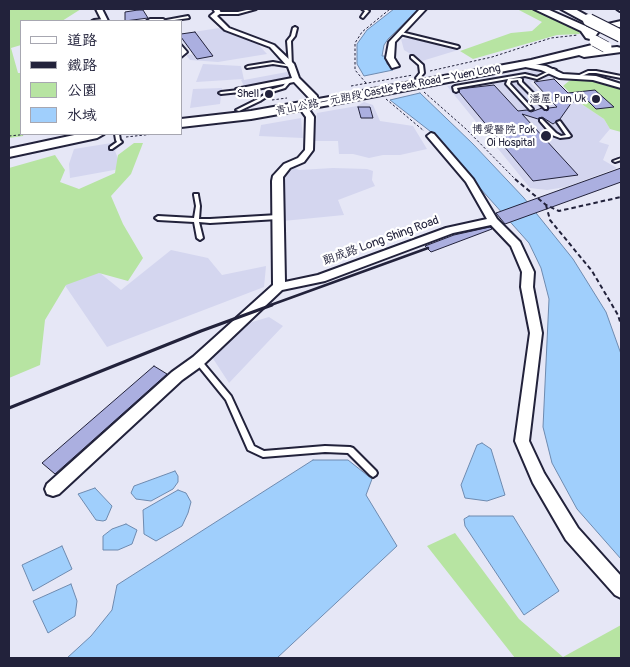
<!DOCTYPE html>
<meta charset="utf-8">
<style>
body{margin:0}
#map{position:relative;width:630px;height:667px;overflow:hidden;background:#e6e7f6;font-family:Pangolin,"LXGW WenKai TC",sans-serif}
canvas{display:block}
.frame{position:absolute;inset:0;border:10px solid #22223b;pointer-events:none}
.legend{position:absolute;left:20px;top:20px;width:162px;height:115px;box-sizing:border-box;background:#fff;border:1px solid #a7a7b1;margin:0;padding:6px 9px;list-style:none;font-size:15px;color:#22223b}
.legend li{display:flex;align-items:center;gap:10px;height:25px}
.legend b{width:25px;border:1px solid #a7a7b1}
</style>
<div id="map">
<canvas width="630" height="667"></canvas>
<div class="frame"></div>
<ul class="legend">
<li><b style="height:6px;background:#fff"></b>道路</li>
<li><b style="height:6px;background:#22223b"></b>鐵路</li>
<li><b style="height:14px;background:#b7e4a2"></b>公園</li>
<li><b style="height:14px;background:#a0cffc"></b>水域</li>
</ul>
</div>
<script>
const context = document.querySelector('canvas').getContext('2d');
context.lineJoin = 'round';
function paint(path, color) {
  context.fillStyle = color;
  context.fill(path, 'evenodd');
}
function toPath(rows) {
  const path = new Path2D();
  for (const r of rows) {
    path.moveTo(r[0], r[1]);
    for (let i = 2; i < r.length; i += 2) path.lineTo(r[i], r[i + 1]);
  }
  return path;
}
function strokePath(path, color, width, dash) {
  context.strokeStyle = color;
  context.lineWidth = width;
  context.lineCap = dash ? 'butt' : 'round';
  context.setLineDash(dash || []);
  context.stroke(path);
}
function drawText(font, color, halo, rows, align = 'center') {
  context.font = font + ' Pangolin,"LXGW WenKai TC",sans-serif';
  context.lineWidth = 4.5;
  context.setLineDash([]);
  context.textBaseline = 'middle';
  context.strokeStyle = halo;
  context.fillStyle = color;
  for (const [text, x, y, turn = 0] of rows) {
    context.save();
    context.translate(x, y);
    context.rotate((+turn || 0) * Math.PI / 180);
    context.textAlign = isNaN(turn) ? turn : align;
    if (halo) context.strokeText(text, 0, 0);
    context.fillText(text, 0, 0);
    context.restore();
  }
}
paint(toPath([
 [219,28,254,40,267,54,218,62,190,60,186,55,196,54,192,48,187,48,181,39,181,34],
 [415,38,441,44,440,47,458,50,422,61,404,50,401,39],
 [203,64,241,66,244,80,287,72,292,78,245,88,241,80,243,79,196,82],
 [533,70,556,77,530,82,552,105,580,103,604,119,610,129,599,142,609,145,603,160,617,168,566,187,547,190,530,188,447,86],
 [222,88,220,104,190,108,193,89],
 [364,102,373,105,380,121,413,126,427,149,400,155,383,155,369,158,353,154,339,154,338,141,314,141,317,113,357,106],
 [301,118,303,138,259,136,261,125],
 [124,141,115,151,119,161,125,168,70,178,69,164,74,149],
 [293,167,299,170,333,168,367,169,373,171,372,180,375,186,338,200,344,215,283,221,281,178],
 [171,250,208,258,222,275,266,266,264,287,107,347,62,281,95,269,121,290],
 [269,317,283,326,229,383,212,357,242,325]
]), '#d4d6ef');
paint(toPath([
 [9,9,81,9,62,21,21,21,21,45,11,48,18,73,21,73,21,134,23,134,23,136,9,138],
 [517,9,535,9,578,29,580,34,557,35,473,59,460,51,511,33,532,31,542,22],
 [580,78,590,79,621,88,621,132,610,129,604,119,580,103,563,86,569,81],
 [134,143,143,143,131,174,111,196,123,224,143,258,128,281,99,273,66,285,45,320,40,365,9,378,9,168,55,155,65,170,60,182,79,189,115,173,118,155],
 [455,533,519,619,563,657,621,625,621,658,515,658,427,546]
]), '#b7e4a2');
const water = toPath([
 [394,9,419,9,388,39,384,45,382,56,385,56,387,64,393,70,364,76,357,64,357,44,367,30,394,9],
 [420,93,473,144,524,198,573,259,606,312,621,354,621,559,577,509,552,463,543,427,549,299,541,268,529,243,455,160,435,135,390,100,420,93],
 [482,443,491,449,505,495,487,501,465,498,461,485,477,445,482,443],
 [313,460,348,460,372,479,366,495,397,546,277,658,67,658,91,636,112,610,117,585,313,460],
 [175,471,178,476,178,482,173,489,151,501,136,499,131,493,134,486,175,471],
 [95,488,112,506,106,520,103,521,96,520,78,494,95,488],
 [178,490,186,493,191,502,188,513,182,526,156,541,144,534,143,510,178,490],
 [469,516,513,516,559,591,524,615,465,526,464,519,469,516],
 [126,524,137,530,132,544,118,550,103,550,103,536,112,529,126,524],
 [62,546,72,569,33,591,22,565,62,546],
 [71,584,77,601,75,616,48,633,33,601,71,584]
]);
paint(water, '#a0cffc');
strokePath(water, '#6e8aaf', 1);
const building = toPath([
 [138,10,143,10,148,18,125,21,125,12,138,10],
 [195,32,213,56,197,59,181,37,181,34,195,32],
 [554,79,568,93,595,90,614,107,596,109,588,101,572,102,560,119,553,124,542,117,538,119,522,114,578,175,533,181,459,92,459,89,494,85,518,111,527,110,531,112,542,108,547,111,549,108,557,107,534,82,554,79],
 [358,107,370,107,373,118,361,118,358,107],
 [621,168,621,182,505,224,496,213,621,168],
 [490,227,492,229,431,252,425,246,454,235,490,227],
 [154,366,167,374,55,474,42,463,154,366]
]);
paint(building, '#abafe0');
strokePath(building, '#22223b', 1);
const lane = toPath([
 [251,9,256,9,238,14,218,14,216,13,218,12,238,12,251,9],
 [362,9,365,9,369,11,363,18,361,17,365,11,362,9],
 [617,9,621,9,621,11,620,11,617,9],
 [188,16,189,18,167,21,161,21,188,16],
 [105,19,104,21,92,21,94,20,105,19],
 [295,27,297,28,295,36,291,41,292,67,273,64,247,68,246,67,248,66,273,62,289,65,287,41,291,36,293,28,295,27],
 [401,32,458,46,459,47,457,48,400,34,400,32,401,32],
 [411,56,413,56,423,65,424,73,419,79,416,78,420,73,419,65,411,58,411,56],
 [553,69,556,70,537,79,525,76,457,88,458,91,456,92,454,91,453,87,455,86,525,74,537,77,553,69],
 [588,71,596,71,621,76,621,78,596,73,589,73,577,78,575,77,588,71],
 [520,78,522,79,522,82,547,107,547,109,545,109,519,83,518,80,511,81,510,84,533,109,530,110,506,84,508,79,520,78],
 [288,80,291,81,285,88,275,91,260,101,239,111,236,110,258,99,273,89,283,86,288,80],
 [239,90,241,91,240,92,221,94,219,93,221,92,239,90],
 [540,119,542,119,556,133,561,136,566,135,557,122,560,121,571,136,569,137,560,138,552,135,540,121,540,119],
 [115,134,119,134,120,140,122,142,112,149,110,149,110,147,117,142,116,140,115,134],
 [621,158,621,160,615,162,613,161,621,158],
 [194,194,198,194,198,195,200,206,199,219,210,219,278,215,281,217,278,219,210,223,199,222,203,238,200,240,197,238,194,222,158,220,155,218,158,216,194,218,196,206,194,195,194,194],
 [198,358,200,359,231,396,254,446,264,451,325,446,350,447,353,448,376,471,377,473,376,475,373,477,370,475,348,453,325,452,263,457,248,450,226,400,196,363,195,361,196,359,198,358]
]);
const street = toPath([
 [96,9,102,9,108,21,102,21,96,9],
 [213,9,219,9,221,13,217,16,229,28,274,45,294,64,299,78,317,96,317,100,311,100,294,82,236,93,236,89,292,78,288,67,270,47,225,30,210,16,215,12,213,9],
 [420,9,426,9,395,42,394,58,399,66,392,68,386,58,389,42,420,9],
 [150,19,163,19,166,21,147,21,150,19],
 [181,45,187,52,181,57,181,45],
 [520,62,546,66,563,74,596,76,621,84,621,88,593,80,559,78,541,70,520,66,520,62],
 [299,104,305,104,314,117,313,150,304,162,290,168,283,177,285,282,318,275,446,228,487,219,466,182,427,136,431,133,434,134,473,179,497,219,520,242,534,272,533,287,542,333,529,441,544,473,578,528,621,576,621,598,615,595,566,540,533,483,515,441,530,333,521,287,522,272,511,246,491,225,453,233,325,281,282,290,203,365,182,380,59,494,53,496,47,494,45,489,47,484,172,372,193,357,273,285,272,181,273,176,284,164,298,158,305,150,306,117,298,106,299,104]
]);
const primary = toPath([
 [534,9,547,9,590,28,621,21,621,27,599,31,594,38,590,39,586,38,581,31,534,9],
 [592,45,596,46,597,49,617,47,621,48,621,52,584,57,579,55,531,66,335,104,251,119,181,127,181,119,251,111,335,96,531,60,592,45],
 [79,134,104,134,97,138,9,157,9,149,79,134]
]);
const highway = toPath([
 [561,9,575,9,595,20,589,23,585,22,561,9]
]);
strokePath(lane, '#22223b', 4);
strokePath(street, '#22223b', 4);
strokePath(primary, '#22223b', 4);
strokePath(highway, '#22223b', 4);
strokePath(toPath([
 [430,71,492,57,551,38,578,35],
 [366,83,355,70,355,43,362,32,390,9],
 [351,86,413,75],
 [424,92,466,129,516,180],
 [386,99,424,131],
 [272,100,287,98],
 [9,136,29,134],
 [126,137,154,134]
]), '#22223b', 1, [2.5, 2]);
strokePath(toPath([
 [515,179,546,205,559,211,621,197],
 [546,205,550,220,592,271,618,315,621,325]
]), '#22223b', 2, [4.5, 3]);
paint(lane, '#fff');
paint(street, '#fff');
paint(primary, '#fff');
paint(highway, '#fff');
strokePath(toPath([
 [268,306,428,248]
]), '#22223b', 2.5);
strokePath(toPath([
 [9,408,201,331,272,305]
]), '#22223b', 3);
const primaryBridge = toPath([
 [595,41,606,47]
]);
const highwayBridge = toPath([
 [589,20,621,36]
]);
strokePath(primaryBridge, '#22223b', 12, []);
strokePath(highwayBridge, '#22223b', 14, []);
strokePath(primaryBridge, '#fff', 11);
strokePath(highwayBridge, '#fff', 12);
for (const [x, y, r, color] of [
 [269,94,5,"#22223b"],
 [596,99,5,"#22223b"],
 [546,136,6,"#22223b"]
]) {
  const dot = new Path2D();
  dot.arc(x, y, r, 0, 2 * Math.PI);
  context.fillStyle = color;
  context.fill(dot);
  strokePath(dot, '#fff', 2);
}
drawText('11px', '#22223b', '#fff', [
 ["青山公路－元朗段 Castle Peak Road – Yuen Long",388,90,-11]
]);
drawText('11px', '#22223b', '#fff', [
 ["Shell",259,94],
 ["潘屋 Pun Uk",586,99],
 ["博愛醫院 Pok",535,130],
 ["Oi Hospital",535,143]
], 'right');
drawText('12px', '#22223b', '#fff', [
 ["朗成路 Long Shing Road",381,241,-20]
]);
</script>
